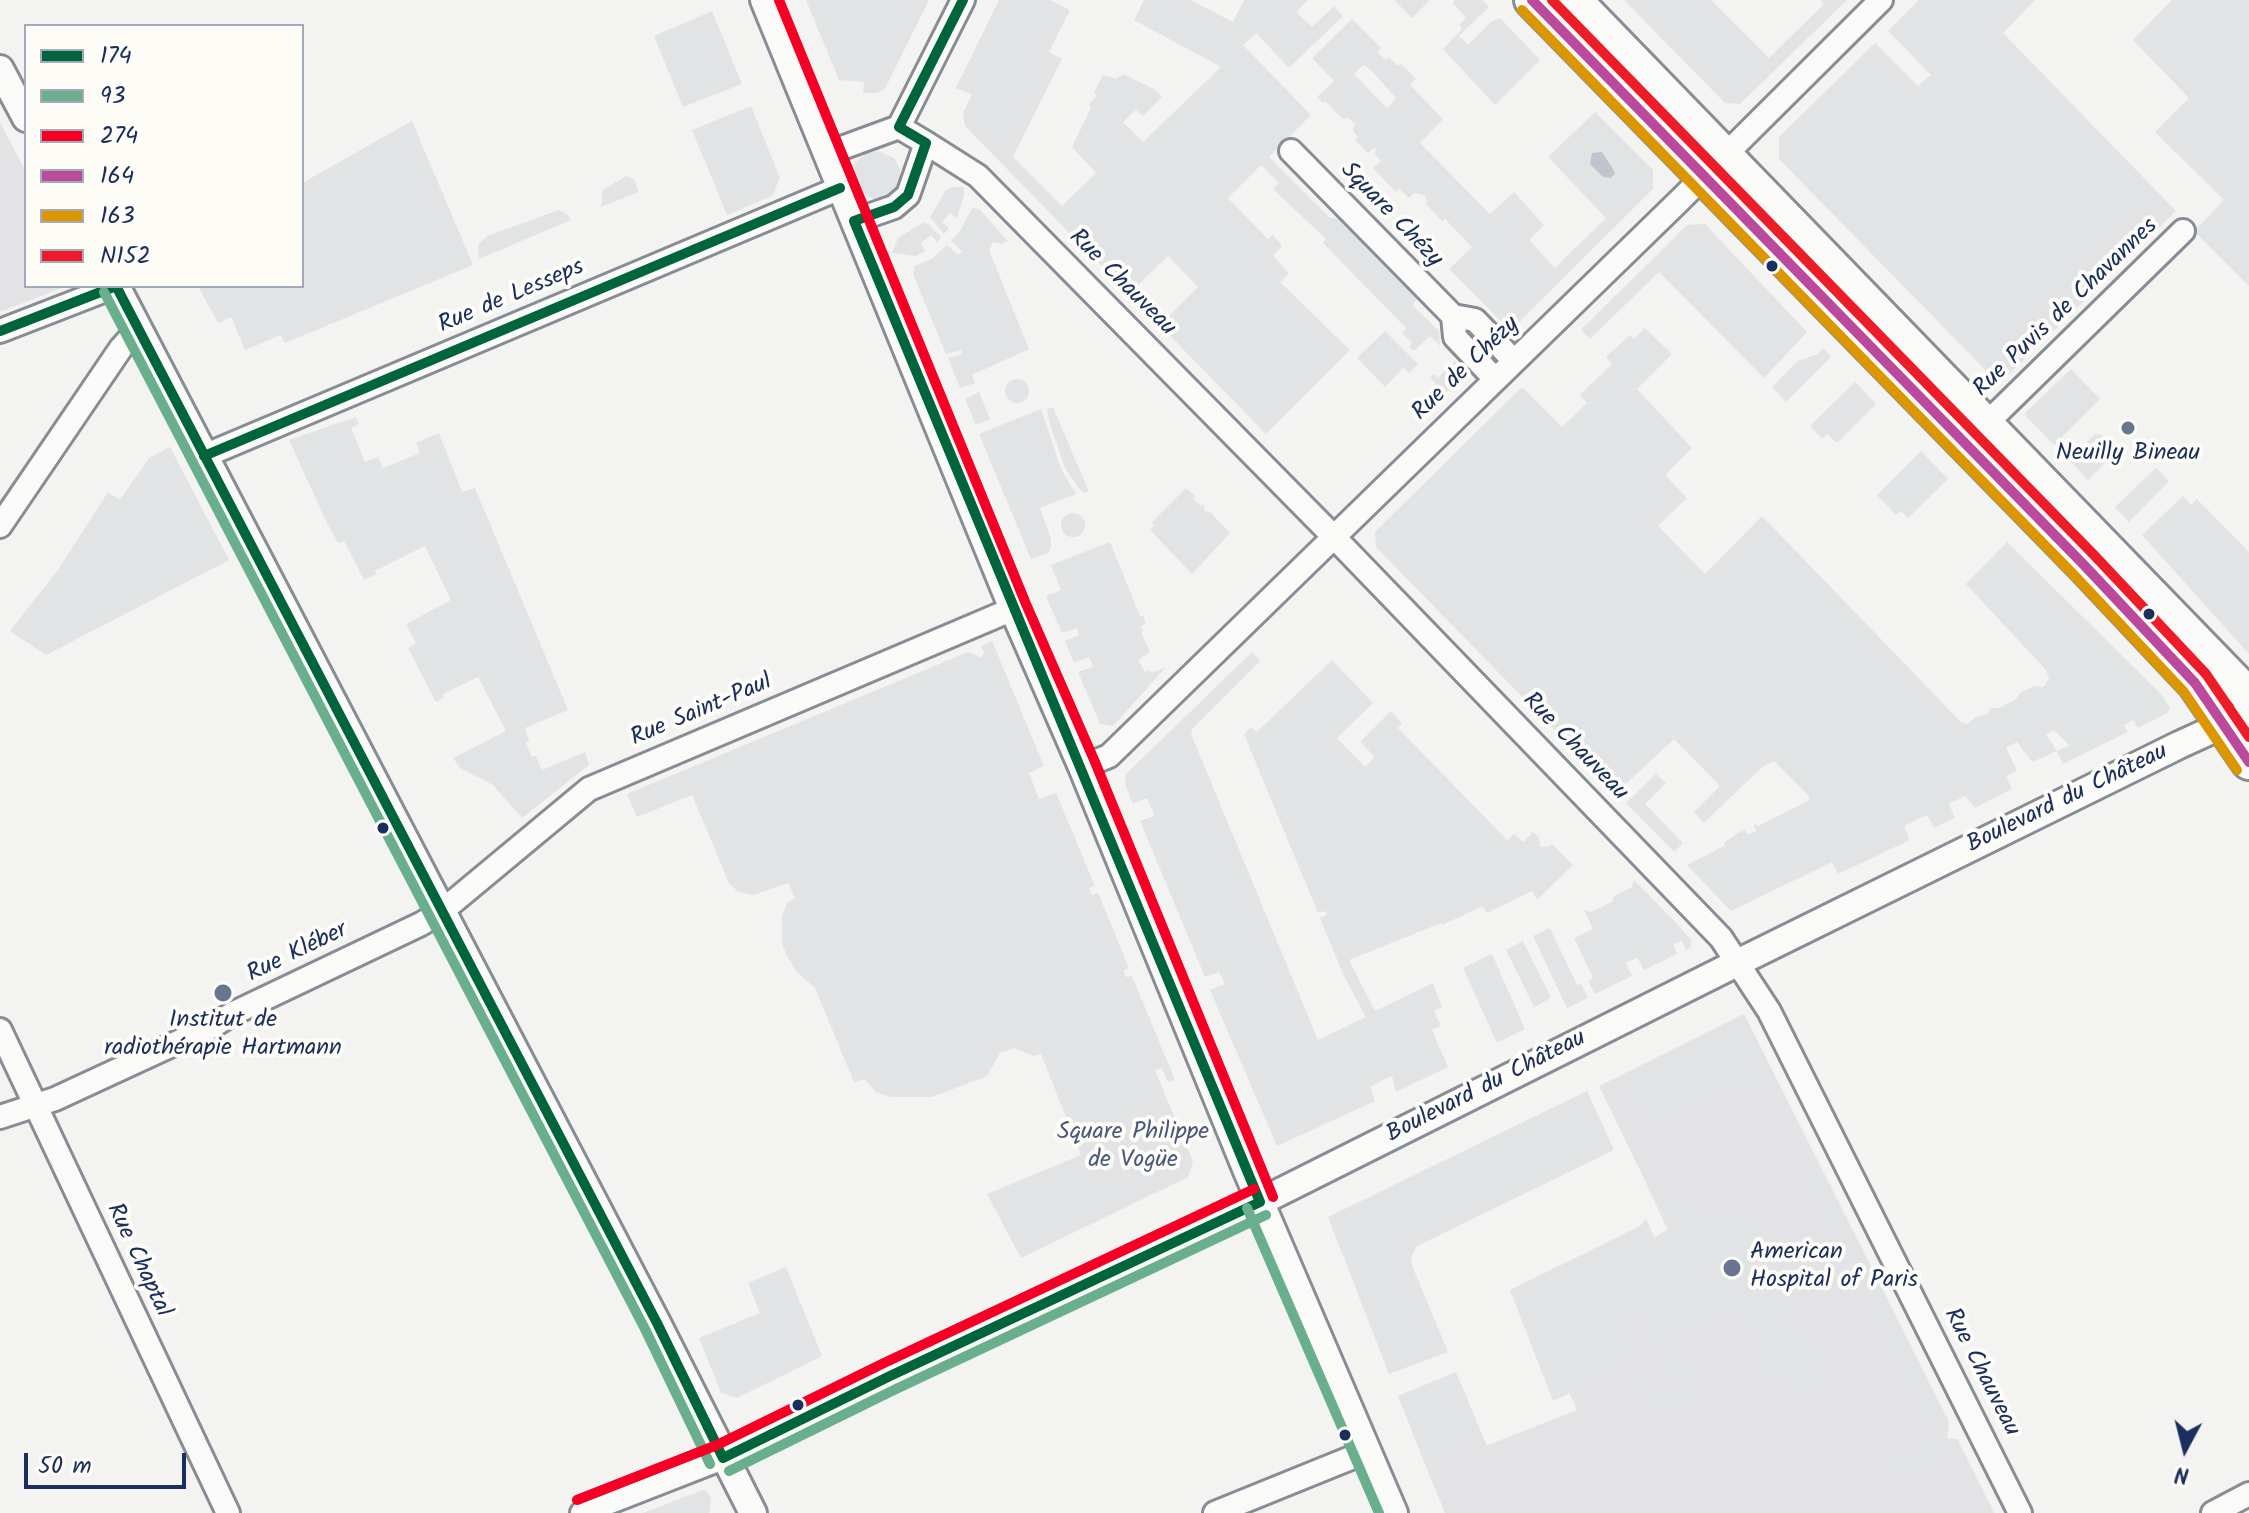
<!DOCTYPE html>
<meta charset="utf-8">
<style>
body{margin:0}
#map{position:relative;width:2249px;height:1513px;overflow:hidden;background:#f3f3f2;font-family:Kalam,sans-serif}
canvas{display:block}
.legend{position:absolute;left:24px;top:24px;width:280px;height:264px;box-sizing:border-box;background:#fdfcf7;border:2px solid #a3aaba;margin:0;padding:10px 14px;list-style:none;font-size:24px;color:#1b2f5e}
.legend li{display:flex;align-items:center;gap:16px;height:40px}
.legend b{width:40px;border:2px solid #a3aaba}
.north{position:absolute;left:2145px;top:1409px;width:80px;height:80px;-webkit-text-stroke:6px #fdfcf7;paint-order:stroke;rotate:187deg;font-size:22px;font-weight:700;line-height:32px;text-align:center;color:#1b2f5e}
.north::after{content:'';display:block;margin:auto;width:28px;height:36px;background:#1b2f5e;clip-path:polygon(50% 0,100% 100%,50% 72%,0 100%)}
.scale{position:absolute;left:24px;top:1453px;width:162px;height:36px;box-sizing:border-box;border:4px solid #1b2f5e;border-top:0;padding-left:10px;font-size:24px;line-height:28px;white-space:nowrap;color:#1b2f5e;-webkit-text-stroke:6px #fdfcf7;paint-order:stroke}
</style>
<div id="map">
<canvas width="2249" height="1513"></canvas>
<ul class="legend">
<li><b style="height:10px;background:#00643c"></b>174</li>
<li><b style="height:10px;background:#69af8d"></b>93</li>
<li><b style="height:10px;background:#f50024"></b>274</li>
<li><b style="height:10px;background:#bb4a9d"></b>164</li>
<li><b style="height:10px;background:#dc9600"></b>163</li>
<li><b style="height:10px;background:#ed1c29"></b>N152</li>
</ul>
<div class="north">N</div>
<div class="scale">50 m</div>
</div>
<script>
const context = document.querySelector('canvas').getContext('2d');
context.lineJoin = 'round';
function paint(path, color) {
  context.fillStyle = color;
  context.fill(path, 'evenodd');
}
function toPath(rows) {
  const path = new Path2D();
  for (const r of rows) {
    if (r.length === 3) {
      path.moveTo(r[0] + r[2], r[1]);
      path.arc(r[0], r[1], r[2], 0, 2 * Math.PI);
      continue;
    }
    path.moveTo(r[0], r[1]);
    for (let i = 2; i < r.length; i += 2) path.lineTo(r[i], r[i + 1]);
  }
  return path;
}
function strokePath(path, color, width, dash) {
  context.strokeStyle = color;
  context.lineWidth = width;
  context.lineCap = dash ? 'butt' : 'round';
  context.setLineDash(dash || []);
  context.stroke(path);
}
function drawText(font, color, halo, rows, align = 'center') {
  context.font = font + ' Kalam,sans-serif';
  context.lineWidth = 8;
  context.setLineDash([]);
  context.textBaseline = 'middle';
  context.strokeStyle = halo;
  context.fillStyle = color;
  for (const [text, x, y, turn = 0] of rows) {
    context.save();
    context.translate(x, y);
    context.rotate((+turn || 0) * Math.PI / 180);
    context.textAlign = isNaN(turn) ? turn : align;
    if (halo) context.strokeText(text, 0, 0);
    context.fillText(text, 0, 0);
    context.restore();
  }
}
paint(toPath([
 [0,122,26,172,26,286,66,286,0,312],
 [1744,1014,1949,1422,1947,1438,1957,1439,1994,1513,1445,1513,1427,1469,1577,1410,1530,1299,1669,1230,1599,1086]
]), '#e3e3e5');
paint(toPath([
 [806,0,929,0,885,89,877,93,863,93,864,82,839,80],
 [999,0,1050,0,1070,10,1049,52,1062,59,1013,157,1062,206,1096,173,1072,147,1091,108,1089,104,1097,95,1094,92,1103,75,1116,79,1123,74,1154,89,1162,97,1143,116,1136,110,1123,122,1143,142,1221,67,1134,20,1144,0,1190,0,1233,22,1244,0,1308,0,1296,12,1312,27,1334,6,1343,16,1289,68,1256,33,1243,45,1311,115,1269,157,1329,217,1338,219,1417,299,1412,305,1439,331,1440,346,1430,336,1414,351,1409,347,1412,343,1402,333,1406,328,1323,243,1326,239,1273,189,1279,183,1261,165,1228,198,1268,239,1273,235,1282,246,1273,256,1289,273,1280,282,1350,350,1266,434,965,126,963,113,972,95,956,88],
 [1168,256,1198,287,1166,319,1135,288],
 [1394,0,1430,0,1412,18],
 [1454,0,1482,0,1489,7,1459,36,1468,45,1492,21,1500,18,1540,60,1495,105,1443,49,1462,29,1459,25,1466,18,1453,3],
 [1624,0,1711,0,1769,58,1824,4,1820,0,1847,0,1740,104,1725,103],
 [1919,0,2035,0,2003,33,2176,211,1999,384,1779,159,1779,137,1875,43,1918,86,1931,75,1888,31],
 [2172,0,2249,0,2249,286,2194,231,2224,200,2155,132,2189,98,2133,40],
 [712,11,742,84,683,107,654,36],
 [1352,19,1381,48,1377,52,1386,60,1389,57,1398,66,1401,64,1416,79,1410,85,1443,119,1420,143,1490,214,1514,192,1544,225,1529,240,1555,268,1606,218,1548,157,1595,112,1653,170,1653,189,1502,339,1499,337,1508,328,1449,269,1472,247,1445,219,1442,221,1426,204,1427,201,1424,195,1414,193,1409,198,1399,189,1396,192,1373,168,1381,161,1374,153,1377,150,1374,148,1368,153,1355,140,1358,137,1353,131,1355,124,1348,118,1343,119,1326,102,1323,103,1317,97,1334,81,1312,58],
 [1363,65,1371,70,1396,98,1387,108,1354,74],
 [751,106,780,178,772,196,727,215,692,130],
 [412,121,473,265,285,343,281,335,245,350,231,317,218,323,198,286,302,286,302,183],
 [878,151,894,158,900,169,900,180,896,189,876,200,864,194,855,172,854,164,865,154],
 [626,176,634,179,639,192,601,207,603,190],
 [952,187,964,187,964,195,957,218,950,213,942,222,949,228,944,234,930,217,946,190],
 [972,208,979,209,1008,241,1001,244,993,242,989,250,1029,349,972,375,975,383,960,388,948,358,962,354,961,350,946,354,913,274,915,266,933,258,947,245,958,255,962,251,951,241,960,231],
 [559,210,567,214,571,220,479,259,478,245,487,236],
 [923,223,928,224,941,237,937,242,931,235,921,243,925,251,916,256,892,253,898,238],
 [1705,224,1807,332,1764,378,1659,272,1590,339,1581,330,1687,225],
 [1645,328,1672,354,1637,389,1692,448,1665,475,1687,498,1658,526,1705,574,1762,516,1961,722,1967,724,1976,717,1987,714,1991,708,1999,708,2015,700,2020,693,2035,686,2043,687,2049,679,2046,670,1966,584,2007,542,2160,693,2170,708,2167,713,2138,728,2133,720,2124,725,2128,732,2063,764,2057,751,2032,762,2017,742,2006,748,2017,770,2006,776,2012,789,1975,808,1965,796,1949,804,1955,818,1934,828,1927,815,1904,826,1910,840,1838,874,1832,862,1731,911,1687,865,1724,846,1725,842,1738,833,1745,830,1748,835,1756,831,1754,825,1756,824,1758,826,1810,800,1808,795,1774,761,1761,768,1704,823,1694,812,1720,786,1674,739,1616,793,1376,547,1375,532,1522,387,1562,427,1587,403,1580,395,1612,364,1606,357,1630,335,1634,339],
 [2054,730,2069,745,2069,746,2057,751,2046,735],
 [1385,331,1418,364,1409,373,1403,368,1385,387,1357,358],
 [1823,348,1831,357,1786,402,1772,387,1798,361,1818,354],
 [1455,361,1466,373,1446,393,1430,378,1434,374,1438,378],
 [2071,369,2100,399,2054,445,2024,414],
 [1017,391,12],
 [1855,382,1876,404,1837,443,1827,434,1822,439,1810,426],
 [979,392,990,419,976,425,965,399],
 [1053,407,1089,492,1084,493,1077,486,1065,468,1049,421,1047,409],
 [1041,409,1061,469,1076,494,1040,508,1051,539,1051,546,1048,553,1031,559,979,434],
 [356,417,359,424,351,428,365,462,378,457,383,468,420,453,416,443,439,433,462,492,475,488,568,710,525,728,529,741,526,743,532,757,536,756,542,770,585,752,589,765,522,818,493,785,460,768,453,758,506,731,478,677,443,694,444,698,436,702,408,648,416,643,406,624,451,600,425,546,375,571,376,574,364,580,344,541,338,543,326,521,289,440],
 [2095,434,2102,435,2118,450,2088,480,2069,460],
 [170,447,229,560,46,655,10,631,58,570,108,492,120,500,149,458],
 [1921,451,1948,479,1908,518,1901,511,1896,515,1877,495],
 [2156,468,2169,481,2129,522,2115,507],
 [1186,488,1195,496,1193,499,1201,506,1203,504,1205,511,1211,513,1230,533,1192,574,1150,530,1154,526,1151,523],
 [2183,496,2191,505,2197,499,2249,552,2249,654,2142,535],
 [1073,525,12],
 [1110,542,1140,616,1143,616,1146,624,1141,626,1143,631,1141,633,1150,652,1138,660,1145,672,1150,670,1152,673,1166,667,1113,726,1100,724,1078,672,1093,667,1089,657,1074,663,1065,641,1079,635,1077,628,1062,633,1046,596,1061,590,1051,565],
 [992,641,1044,766,1029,773,1039,799,1056,793,1095,886,1089,888,1092,895,1098,893,1129,968,1123,971,1126,977,1132,976,1175,1080,1168,1082,1162,1068,1155,1070,1193,1162,1188,1177,1021,1258,987,1194,1081,1155,1041,1054,1034,1056,1014,1048,1000,1053,987,1076,932,1097,891,1097,876,1092,864,1079,854,1082,815,988,797,972,788,958,782,944,782,916,788,902,795,898,788,883,754,895,738,892,729,883,692,795,637,817,627,794,968,652,982,658,984,653,981,646],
 [1252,652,1260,661,1193,728,1191,734,1318,1040,1366,1017,1343,974,1320,918,1327,914,1325,911,1318,913,1244,734,1251,727,1257,732,1332,660,1373,703,1337,738,1365,767,1375,757,1360,742,1391,711,1402,723,1398,728,1507,840,1514,834,1523,842,1533,832,1539,837,1540,846,1547,847,1552,844,1573,865,1537,900,1532,891,1487,913,1483,906,1442,925,1441,923,1349,960,1375,1011,1433,983,1442,1007,1434,1011,1441,1026,1432,1030,1448,1067,1396,1092,1392,1076,1383,1080,1370,1087,1375,1101,1277,1146,1210,990,1225,984,1219,972,1205,977,1140,821,1154,816,1152,810,1147,798,1133,804,1125,784,1126,774],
 [1656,774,1666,783,1645,804,1683,843,1674,852,1626,803],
 [1634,880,1680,927,1691,940,1691,947,1686,950,1682,941,1673,944,1677,954,1644,970,1637,957,1626,963,1632,976,1595,994,1588,981,1593,978,1574,938,1593,929,1584,910,1591,912,1612,902,1614,896,1632,887],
 [1550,928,1577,985,1581,984,1588,998,1567,1008,1533,936],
 [1523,941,1551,998,1534,1007,1506,950],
 [1492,954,1525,1029,1497,1043,1463,968],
 [1744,1014,1949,1422,1936,1423,1925,1427,1800,1175,1806,1172,1807,1167,1771,1097,1767,1098,1760,1090,1746,1090,1744,1087,1648,1133,1625,1086,1626,1073],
 [1587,1091,1614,1150,1417,1246,1412,1255,1411,1263,1448,1352,1389,1374,1328,1217],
 [1666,1178,1672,1190,1680,1195,1686,1196,1702,1189,1712,1210,1720,1215,1750,1202,1848,1403,1837,1408,1754,1378,1748,1366,1758,1361,1734,1312,1686,1336,1712,1391,1722,1388,1723,1396,1651,1425,1637,1395,1628,1399,1623,1388,1604,1396,1639,1366,1648,1343,1667,1385,1653,1392,1654,1396,1673,1388,1640,1317,1630,1322,1637,1340,1632,1355,1622,1367,1597,1387,1588,1403,1577,1410,1570,1393,1553,1401,1510,1290,1640,1226,1646,1219,1654,1237,1668,1230,1647,1186],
 [786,1267,822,1356,737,1398,721,1393,699,1338,760,1313,748,1283],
 [1456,1372,1487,1446,1427,1469,1398,1396],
 [1936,1439,1957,1439,1994,1513,1978,1513,1953,1463,1929,1475,1925,1469,1887,1489,1868,1453,1885,1460,1920,1443],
 [703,1490,707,1491,711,1499,709,1513,643,1513]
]), '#e2e3e5');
paint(toPath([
 [1602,152,1613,169,1615,174,1611,178,1603,177,1590,164,1592,153]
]), '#c0c4ce');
const minor = toPath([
 [899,127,963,0],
 [926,143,978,176,1333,536,1721,938,1769,1011,2020,1513],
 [1291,151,1453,316],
 [828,153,899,127],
 [854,221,894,207,908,195,926,143,899,127],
 [1453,316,1475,320,1514,361],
 [1453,316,1455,337,1495,379],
 [0,331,116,286],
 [1987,423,2183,231],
 [204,456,840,188],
 [0,526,121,348,139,328],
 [1082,767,1109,756,1680,200,1881,0],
 [0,1030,228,1513],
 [0,1117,55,1099,213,1026,232,1014,421,924,441,912,589,789,1013,609],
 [582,1513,723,1458],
 [1215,1513,1368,1451],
 [2213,1513,2249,1494]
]);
const tertiary = toPath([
 [764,0,1013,609,1082,767,1247,1171,1394,1513],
 [0,69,26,118],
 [116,286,657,1323,753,1513],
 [723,1458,890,1376,1260,1202,1739,962,2179,745,2249,713]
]);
const primary = toPath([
 [1532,0,2084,565,2195,683,2249,762],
 [1574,0,2249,696]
]);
strokePath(minor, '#888c94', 28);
strokePath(tertiary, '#888c94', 32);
strokePath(primary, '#888c94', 40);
strokePath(minor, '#fafaf8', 22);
strokePath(tertiary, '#fafaf8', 26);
strokePath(primary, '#fafaf8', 34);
strokePath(toPath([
 [899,127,963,0],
 [854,221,1260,1202],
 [854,221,894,207,908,195,926,143,899,127],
 [116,286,657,1323,723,1458],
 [0,331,116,286],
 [204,456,840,188],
 [723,1458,890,1376,1260,1202]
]), '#00643c', 10);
strokePath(toPath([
 [104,292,645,1329,710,1464],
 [1247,1208,1379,1513],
 [729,1471,896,1389,1266,1215]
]), '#69af8d', 10);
strokePath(toPath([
 [779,0,1026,604,1095,762,1273,1197],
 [577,1500,717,1445,884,1363,1254,1189]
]), '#f50024', 10);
strokePath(toPath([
 [1532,0,2084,565,2195,683,2249,762]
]), '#bb4a9d', 10);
strokePath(toPath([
 [1522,10,2074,575,2184,692,2237,770]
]), '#dc9600', 10);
strokePath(toPath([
 [1552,0,2094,555,2206,674,2249,737]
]), '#ed1c29', 10);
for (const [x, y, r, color] of [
 [1772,266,7,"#1b2f5e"],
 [2128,428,8,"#677492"],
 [2149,614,7,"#1b2f5e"],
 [383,828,7,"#1b2f5e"],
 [223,993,10,"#677492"],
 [1732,1268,10,"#677492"],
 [798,1405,7,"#1b2f5e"],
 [1345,1435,7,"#1b2f5e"]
]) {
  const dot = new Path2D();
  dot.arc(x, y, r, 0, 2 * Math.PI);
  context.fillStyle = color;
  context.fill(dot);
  strokePath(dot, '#fdfcf7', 3);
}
drawText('24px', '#1b2f5e', '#fdfcf7', [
 ["Square Chézy",1390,216,46],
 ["Rue Chauveau",1121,284,45],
 ["Rue de Lesseps",512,298,-23],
 ["Rue Puvis de Chavannes",2067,309,-44],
 ["Rue de Chézy",1467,370,-44],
 ["Rue Saint-Paul",702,712,-23],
 ["Rue Chauveau",1574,748,46],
 ["Boulevard du Château",2068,800,-26],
 ["Rue Kléber",298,954,-26],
 ["Boulevard du Château",1487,1088,-27],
 ["Rue Chaptal",137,1261,65],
 ["Rue Chauveau",1980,1373,63]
]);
drawText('24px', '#1b2f5e', '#fdfcf7', [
 ["Neuilly Bineau",2128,455],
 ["Institut de",223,1022],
 ["radiothérapie Hartmann",223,1050],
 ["American",1750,1254,"left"],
 ["Hospital of Paris",1750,1282,"left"]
]);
drawText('24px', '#49597d', '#fdfcf7', [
 ["Square Philippe",1133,1134],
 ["de Vogüe",1133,1162]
]);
</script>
